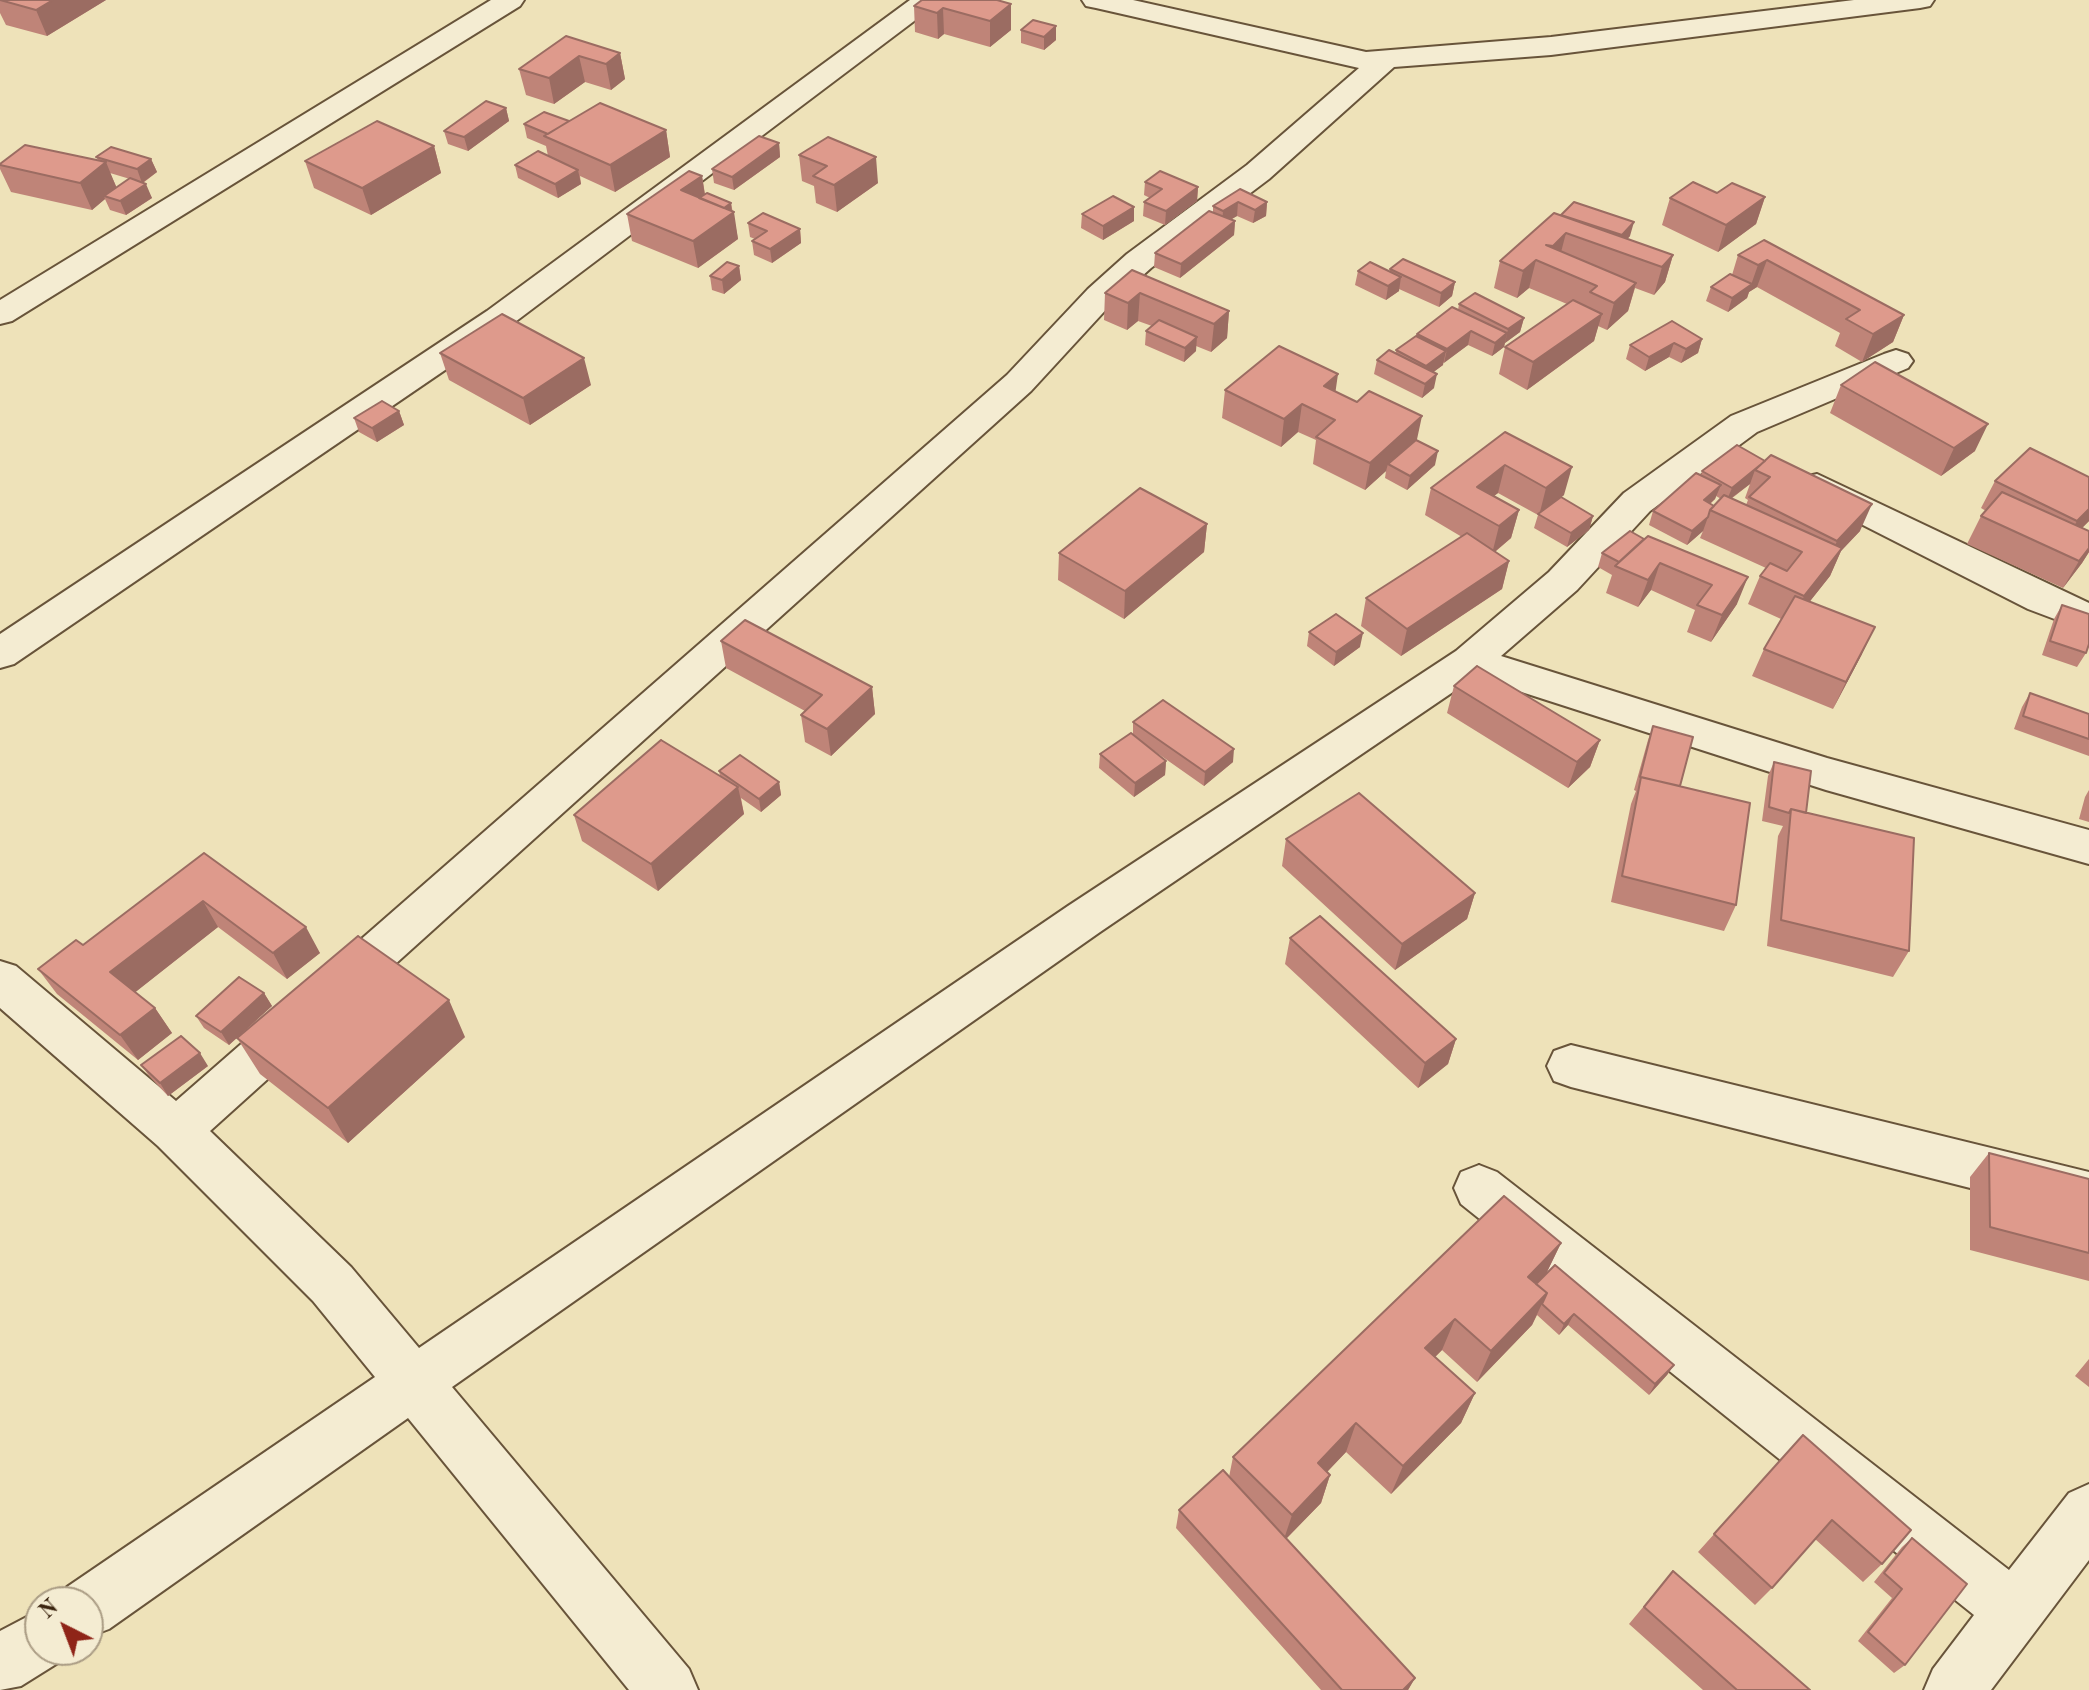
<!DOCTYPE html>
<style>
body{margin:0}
#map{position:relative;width:2089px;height:1690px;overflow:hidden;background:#eee2b9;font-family:"Old Standard TT",serif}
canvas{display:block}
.north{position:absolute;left:24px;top:1586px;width:80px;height:80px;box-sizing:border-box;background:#f4ecd2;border:2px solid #aa9c84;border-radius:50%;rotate:318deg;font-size:22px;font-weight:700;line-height:32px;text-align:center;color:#3b240f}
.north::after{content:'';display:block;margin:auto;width:28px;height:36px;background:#8f2418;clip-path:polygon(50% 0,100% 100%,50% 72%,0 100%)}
</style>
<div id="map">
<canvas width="2089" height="1690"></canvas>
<div class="north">N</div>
</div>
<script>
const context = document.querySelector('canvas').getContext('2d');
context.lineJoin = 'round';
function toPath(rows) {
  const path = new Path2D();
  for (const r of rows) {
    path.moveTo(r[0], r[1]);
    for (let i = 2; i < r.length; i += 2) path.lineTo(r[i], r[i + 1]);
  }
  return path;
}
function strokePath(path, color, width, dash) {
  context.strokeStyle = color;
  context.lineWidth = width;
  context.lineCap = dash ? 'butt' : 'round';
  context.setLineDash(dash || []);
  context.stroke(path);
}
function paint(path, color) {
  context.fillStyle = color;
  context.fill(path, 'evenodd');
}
const minor = toPath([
 [491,0,524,0,520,6,12,321,0,324,0,300,491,0],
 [910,0,942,0,511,325,14,664,0,668,0,634,487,311,910,0],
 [1082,0,1133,0,1366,52,1551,37,1854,0,1934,0,1930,6,1920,8,1551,55,1394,67,1269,179,1151,268,1112,303,1031,391,210,1131,351,1267,419,1348,1068,906,1456,651,1549,572,1624,493,1731,416,1884,354,1896,350,1908,354,1913,361,1908,368,1757,432,1650,511,1577,590,1501,656,1827,758,2089,830,2089,864,1826,790,1475,677,1100,932,452,1387,689,1669,698,1690,629,1690,408,1418,109,1629,88,1637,88,1602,61,1602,67,1587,375,1377,313,1301,158,1146,0,1008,0,961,16,966,176,1101,1007,375,1088,289,1127,254,1247,165,1359,68,1096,8,1086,6,1082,0],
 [1817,474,2089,603,2089,632,2028,609,1804,495,1799,486,1804,477,1817,474],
 [1571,1045,2089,1172,2089,1218,1571,1087,1554,1081,1547,1066,1554,1051,1571,1045],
 [1479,1165,1497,1172,2009,1570,2069,1493,2089,1484,2089,1560,1991,1690,1924,1690,1933,1669,1974,1615,1461,1204,1454,1188,1461,1172,1479,1165],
 [40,1610,40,1650,66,1650,61,1661,21,1686,0,1690,0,1631,40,1610]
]);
strokePath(minor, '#68543a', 4);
paint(minor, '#f4ecd2');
paint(toPath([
 [0,0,106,0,47,36,6,25,0,13],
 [1011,4,1011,30,990,47,944,34,938,39,915,32,914,6],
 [1021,30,1056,40,1044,50,1021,43],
 [566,36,620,53,625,79,611,90,585,82,554,104,526,95,519,69],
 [506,108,509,121,468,151,448,144,444,131],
 [569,121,666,130,670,157,615,192,580,176,581,184,558,198,518,178,515,165,548,156,546,146,527,138,524,124],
 [779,143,780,157,734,190,714,183,712,169],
 [434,146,441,173,371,215,314,188,305,161],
 [799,155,878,183,837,212,816,203,814,186,802,181],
 [96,157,151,159,157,172,143,183,152,198,126,215,110,210,105,199,92,210,11,192,0,169,0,164,98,160],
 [110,173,130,179,117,188],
 [702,176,705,194,731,203,738,239,698,268,632,241,627,214],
 [1145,182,1198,187,1197,201,1165,225,1143,216,1144,202,1150,198,1144,195],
 [1240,189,1267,202,1266,216,1253,223,1237,216,1231,219,1235,221,1234,235,1180,278,1154,267,1155,253,1213,212,1213,206],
 [1717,193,1765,197,1756,224,1718,252,1662,225,1670,198],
 [1554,213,1630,236,1627,239,1673,255,1665,282,1654,295,1635,288,1628,311,1607,330,1598,326,1594,341,1527,390,1499,374,1505,347,1567,304,1529,288,1517,298,1494,288,1500,261],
 [1082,214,1134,221,1103,240,1081,228],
 [748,223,800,229,801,243,772,263,754,255,752,241,755,239,750,237],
 [1764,240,1904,315,1893,342,1862,362,1835,346,1840,333,1757,287,1749,292,1747,298,1728,312,1706,301,1711,287,1732,275,1738,255],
 [739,266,741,280,724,294,712,290,710,276],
 [1390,269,1455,282,1452,296,1439,307,1399,289,1399,291,1386,300,1355,285,1358,271,1390,271],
 [1132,270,1229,311,1227,338,1211,352,1196,346,1196,351,1184,362,1145,345,1146,331,1152,326,1138,321,1127,330,1104,320,1105,293],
 [1459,304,1524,318,1520,332,1505,343,1504,347,1492,356,1468,345,1443,363,1443,365,1433,372,1434,388,1422,398,1374,374,1377,360,1396,353,1396,350,1416,336,1417,334,1458,310],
 [1702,339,1698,353,1681,363,1669,357,1645,371,1626,359,1630,345],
 [440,353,591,385,530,425,449,380],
 [1841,385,1975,451,1941,476,1830,413],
 [1225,390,1336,392,1417,441,1435,465,1407,490,1385,478,1386,471,1365,490,1313,464,1316,440,1298,432,1281,447,1222,418],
 [399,411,404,425,377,442,359,432,354,418],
 [1505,432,1564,495,1561,497,1593,516,1589,530,1567,547,1534,528,1538,515,1498,493,1494,496,1519,510,1511,538,1495,552,1509,561,1502,589,1401,656,1361,626,1366,598,1462,537,1425,515,1431,488],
 [1737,445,1860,531,1841,551,1830,576,1810,601,1862,654,1833,709,1752,676,1764,649,1781,619,1748,604,1760,576,1766,568,1700,538,1703,531,1687,545,1649,525,1653,511,1701,475,1702,471],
 [1750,484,1745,498,1748,500,1746,505,1731,499],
 [1716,496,1721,499,1714,506,1710,504,1715,499],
 [2089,477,2089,521,2082,528,2089,531,2089,552,2082,563,2063,588,1967,544,1981,516,1986,511,1981,508,1995,481],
 [1207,524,1204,552,1124,619,1058,580,1059,553],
 [1648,536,1737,604,1711,642,1687,632,1695,610,1651,590,1638,607,1606,593,1612,575,1598,567,1602,553,1644,539],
 [2062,605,2086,653,2077,667,2042,655,2054,619],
 [1309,632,1360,647,1334,666,1307,646],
 [721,641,872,687,875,714,831,756,805,742,801,715,805,711,726,668],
 [1454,686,1600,740,1590,767,1568,788,1447,713],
 [2030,693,2089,714,2089,756,2014,729,2022,707],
 [1133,722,1233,762,1204,786,1150,748,1166,761,1165,775,1134,797,1099,768,1100,754,1133,734],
 [1653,726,1736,905,1724,931,1611,902,1631,804,1636,791,1634,790,1648,740],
 [1774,762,1806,813,1909,951,1893,977,1767,946,1778,836,1783,826,1762,821,1768,776],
 [719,771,779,782,781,795,761,812,741,798,744,814,658,891,582,841,574,815,720,776],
 [2089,790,2089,822,2079,819,2085,797],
 [1286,839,1475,893,1467,919,1395,970,1282,866],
 [204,853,320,953,287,979,218,927,135,992,155,1008,172,1033,138,1060,57,994,38,969,83,945],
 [1290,938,1456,1039,1448,1064,1418,1088,1285,964],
 [264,993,272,1006,229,1045,204,1028,196,1016],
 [465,1037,348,1143,260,1074,237,1038],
 [141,1065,208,1066,168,1096,150,1077],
 [1989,1153,2089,1179,2089,1281,1970,1250,1970,1177],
 [1561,1243,1546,1274,1674,1365,1667,1375,1649,1395,1568,1325,1559,1335,1537,1315,1532,1325,1477,1382,1442,1350,1435,1357,1475,1393,1461,1423,1391,1494,1346,1452,1327,1472,1330,1475,1321,1503,1286,1539,1415,1678,1408,1690,1321,1690,1176,1528,1179,1510,1229,1477,1233,1457],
 [2089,1359,2089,1387,2075,1376],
 [1803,1435,1882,1564,1863,1582,1815,1539,1772,1588,1755,1605,1698,1552],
 [1912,1538,1905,1665,1894,1673,1858,1641,1892,1598,1874,1582,1902,1547],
 [1673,1571,1810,1690,1703,1690,1629,1624]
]), '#bf8478');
paint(toPath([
 [53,0,106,0,47,36,36,10],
 [1011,4,1011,30,990,47,990,21],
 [943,8,944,34,938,39,937,13],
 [1056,26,1056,40,1044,50,1044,37],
 [620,53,625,79,611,90,606,64],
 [579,56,585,82,554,104,549,78],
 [506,108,509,121,468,151,464,137],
 [666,130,670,157,615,192,610,165],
 [779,143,780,157,734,190,732,177],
 [434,146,441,173,371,215,362,188],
 [876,157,878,183,837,212,834,185],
 [151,159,157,172,142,183,137,169],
 [106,162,117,189,104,196,105,199,92,210,80,183],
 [578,170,581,184,558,198,555,184],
 [702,176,706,203,681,190],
 [146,184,152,198,126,215,120,201],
 [1198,187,1197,201,1165,225,1166,211],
 [1765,197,1756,224,1718,252,1726,225],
 [1238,202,1237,216,1222,225,1223,211],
 [1267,202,1266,216,1253,223,1255,210],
 [731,203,732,213,734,212,738,239,698,268,693,241,717,213],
 [1134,207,1134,221,1103,240,1103,226],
 [1235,221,1234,235,1180,278,1181,264],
 [1634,222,1630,236,1618,249,1622,235],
 [800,229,801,243,772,263,770,249],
 [1566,233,1559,260,1548,266,1553,246],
 [1673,255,1665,282,1654,295,1662,267],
 [1536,260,1529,288,1517,298,1523,271],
 [1767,260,1757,287,1749,292,1747,298,1728,312,1732,298,1751,285,1758,265],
 [739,266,741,280,724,294,722,280],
 [1401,277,1399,291,1386,300,1388,286],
 [1455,282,1452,296,1439,307,1441,293],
 [1636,283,1628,311,1607,330,1614,303],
 [1140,293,1138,321,1127,330,1128,303],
 [1229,311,1227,338,1211,352,1214,324],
 [1602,314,1594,341,1527,390,1533,362],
 [1904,315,1893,342,1862,362,1873,334],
 [1524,318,1520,332,1505,343,1508,329],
 [1471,331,1468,345,1444,363,1447,349],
 [1507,333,1504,347,1492,356,1495,343],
 [1197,337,1196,351,1184,362,1185,348],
 [1702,339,1698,353,1681,363,1686,349],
 [1674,343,1669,357,1645,371,1649,357],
 [1446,351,1443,365,1423,380,1426,366],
 [584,358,591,385,530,425,523,398],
 [1338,374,1334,402,1320,413,1324,386],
 [1437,374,1434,388,1422,398,1425,384],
 [1302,404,1298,432,1281,447,1284,419],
 [399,411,404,425,377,442,372,428],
 [1422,416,1416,444,1388,464,1386,471,1365,490,1370,463],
 [1988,424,1975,451,1941,476,1954,448],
 [1438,451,1435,465,1407,490,1410,476],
 [1505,465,1498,493,1473,512,1477,487],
 [1572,467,1564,495,1539,516,1546,488],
 [1755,470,1750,484,1726,502,1732,488],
 [1721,485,1715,499,1698,514,1704,500],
 [1872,504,1860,531,1841,551,1830,576,1792,624,1804,596,1825,568,1837,541],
 [2089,509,2089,521,2061,549,2077,521],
 [1519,510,1511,538,1492,554,1499,526],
 [1593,516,1589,530,1567,547,1571,533],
 [1708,517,1703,531,1687,545,1692,531],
 [1207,524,1204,552,1124,619,1125,591],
 [2089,548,2089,552,2082,563,2063,588,2079,561],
 [1509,561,1502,589,1401,656,1407,629],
 [1660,563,1651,590,1638,607,1648,580],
 [1748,577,1737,604,1711,642,1722,615],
 [1875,627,1862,654,1833,709,1846,682],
 [1363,633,1360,647,1334,666,1336,652],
 [872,687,875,714,831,756,827,729],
 [1600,740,1590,767,1568,788,1577,762],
 [1234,749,1233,762,1204,786,1205,772],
 [1166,761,1165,775,1134,797,1135,783],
 [779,782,781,795,761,812,759,799],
 [738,787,744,814,658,891,651,864],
 [1475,893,1467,919,1395,970,1402,944],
 [203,901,218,927,128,998,110,972],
 [306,927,320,953,287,979,273,953],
 [264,993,272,1006,229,1045,221,1032],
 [449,1000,465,1037,348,1143,328,1108],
 [155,1008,172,1033,138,1060,120,1035],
 [1456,1039,1448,1064,1418,1088,1425,1063],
 [200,1053,208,1066,168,1096,160,1083],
 [1561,1243,1545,1276,1529,1293,1528,1277],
 [1547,1293,1532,1325,1477,1382,1491,1351],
 [1574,1314,1568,1325,1559,1335,1564,1324],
 [1455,1319,1442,1350,1413,1379,1425,1348],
 [1674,1365,1667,1375,1649,1395,1655,1384],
 [1475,1393,1461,1423,1391,1494,1403,1466],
 [1356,1423,1346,1452,1309,1491,1318,1463],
 [1330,1475,1321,1503,1283,1542,1292,1515],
 [1415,1678,1408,1690,1403,1690]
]), '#9b6c62');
const building = toPath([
 [0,0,53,0,36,10,0,0],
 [922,0,997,0,1011,4,990,21,943,8,937,13,914,6,922,0],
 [1033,20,1056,26,1044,37,1021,30,1033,20],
 [566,36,620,53,606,64,579,56,549,78,519,69,566,36],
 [486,101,506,108,464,137,444,131,486,101],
 [600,103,666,130,610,165,544,136,600,103],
 [544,112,569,121,548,134,524,124,544,112],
 [377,121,434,146,362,188,305,161,377,121],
 [759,136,779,143,732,177,712,169,759,136],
 [828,137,876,157,834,185,813,176,827,166,799,155,828,137],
 [25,145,106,162,80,183,0,165,0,164,25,145],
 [111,147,151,159,137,169,96,157,111,147],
 [538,151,578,170,555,184,515,165,538,151],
 [689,171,702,176,681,190,734,212,693,241,627,214,689,171],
 [1160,171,1198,187,1166,211,1144,202,1162,189,1145,182,1160,171],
 [130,178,146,184,120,201,104,196,130,178],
 [1693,182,1717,193,1732,183,1765,197,1726,225,1670,198,1693,182],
 [1240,189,1267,202,1255,210,1238,202,1223,211,1213,206,1240,189],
 [707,193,731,203,724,208,699,198,707,193],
 [1113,196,1134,207,1103,226,1082,214,1113,196],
 [1574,202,1634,222,1622,235,1561,215,1574,202],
 [1209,211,1235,221,1181,264,1155,253,1209,211],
 [763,213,800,229,770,249,752,241,767,231,748,223,763,213],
 [1554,213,1673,255,1662,267,1566,233,1553,246,1546,245,1636,283,1614,303,1590,292,1597,286,1536,260,1523,271,1500,261,1554,213],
 [1764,240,1904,315,1873,334,1846,319,1860,310,1767,260,1758,265,1738,255,1764,240],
 [1403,259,1455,282,1441,293,1390,269,1403,259],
 [727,262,739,266,722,280,710,276,727,262],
 [1370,262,1401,277,1388,286,1358,271,1370,262],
 [1132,270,1229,311,1214,324,1140,293,1128,303,1105,293,1132,270],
 [1730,274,1752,284,1732,298,1711,287,1730,274],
 [1475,293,1524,318,1508,329,1459,304,1475,293],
 [1573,300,1602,314,1533,362,1505,347,1573,300],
 [1452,307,1507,333,1495,343,1471,331,1447,349,1417,334,1452,307],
 [502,314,584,358,523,398,440,353,502,314],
 [1159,320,1197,337,1185,348,1146,331,1159,320],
 [1672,321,1702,339,1686,349,1674,343,1649,357,1630,345,1672,321],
 [1416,336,1446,351,1426,366,1396,350,1416,336],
 [1279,346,1338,374,1324,386,1357,402,1369,391,1422,416,1370,463,1316,437,1335,420,1302,404,1284,419,1225,390,1279,346],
 [1389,350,1437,374,1425,384,1377,360,1389,350],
 [1875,362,1988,424,1954,448,1841,385,1875,362],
 [382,401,399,411,372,428,354,418,382,401],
 [1505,432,1572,467,1546,488,1505,465,1477,487,1519,510,1499,526,1431,488,1505,432],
 [1416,440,1438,451,1410,476,1388,464,1416,440],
 [1737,445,1765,461,1732,488,1702,471,1737,445],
 [2030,448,2089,477,2089,509,2077,521,1995,481,2030,448],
 [1771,455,1872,504,1837,541,1749,497,1770,477,1755,470,1771,455],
 [1696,473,1721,485,1704,500,1714,506,1710,510,1708,517,1692,531,1653,511,1696,473],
 [1140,488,1207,524,1125,591,1059,553,1140,488],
 [2002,492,2089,531,2089,548,2079,561,1981,516,2002,492],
 [1724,495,1842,548,1804,596,1760,576,1770,563,1787,571,1802,552,1710,510,1724,495],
 [1561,497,1593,516,1571,533,1538,514,1561,497],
 [1630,531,1644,539,1619,562,1602,553,1630,531],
 [1467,533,1509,561,1407,629,1366,598,1467,533],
 [1648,536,1748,577,1722,615,1697,605,1712,585,1660,563,1648,580,1615,566,1648,536],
 [1795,596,1875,627,1846,682,1764,649,1795,596],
 [2062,605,2089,614,2089,644,2086,653,2050,641,2062,605],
 [1336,614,1363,633,1336,652,1309,632,1336,614],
 [745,620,872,687,827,729,801,715,822,695,721,641,745,620],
 [1477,666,1600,740,1577,762,1454,686,1477,666],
 [2030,693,2089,714,2089,739,2023,716,2030,693],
 [1163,700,1234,749,1205,772,1133,722,1163,700],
 [1653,726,1693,737,1680,786,1640,777,1653,726],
 [1131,733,1166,761,1135,783,1100,754,1131,733],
 [661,740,738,787,651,864,574,815,661,740],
 [740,755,779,782,759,799,719,771,740,755],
 [1774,762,1811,771,1806,813,1791,809,1789,813,1769,807,1774,762],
 [1641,777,1750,803,1736,905,1622,876,1641,777],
 [1359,793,1475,893,1402,944,1286,839,1359,793],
 [1791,809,1914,838,1909,951,1781,920,1791,809],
 [204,853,306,927,273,953,203,901,110,972,155,1008,120,1035,38,969,76,940,83,945,204,853],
 [1320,916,1456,1039,1425,1063,1290,938,1320,916],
 [358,936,449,1000,328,1108,237,1038,358,936],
 [239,977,264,993,221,1032,196,1016,239,977],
 [181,1036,200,1053,160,1083,141,1065,181,1036],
 [1989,1153,2089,1179,2089,1253,1990,1227,1989,1153],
 [1504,1196,1561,1243,1528,1277,1547,1293,1491,1351,1455,1319,1425,1348,1475,1393,1403,1466,1356,1423,1318,1463,1330,1475,1292,1515,1233,1457,1504,1196],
 [1555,1265,1674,1365,1655,1384,1574,1314,1564,1324,1542,1304,1547,1293,1536,1284,1555,1265],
 [1803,1435,1911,1530,1882,1564,1832,1520,1772,1588,1714,1534,1803,1435],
 [1223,1470,1415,1678,1403,1690,1342,1690,1179,1510,1223,1470],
 [1912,1538,1967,1584,1905,1665,1868,1632,1902,1589,1884,1573,1912,1538],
 [1673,1571,1810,1690,1737,1690,1644,1607,1673,1571]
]);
paint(building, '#de9a8c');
strokePath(building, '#9b6c62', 2);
</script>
